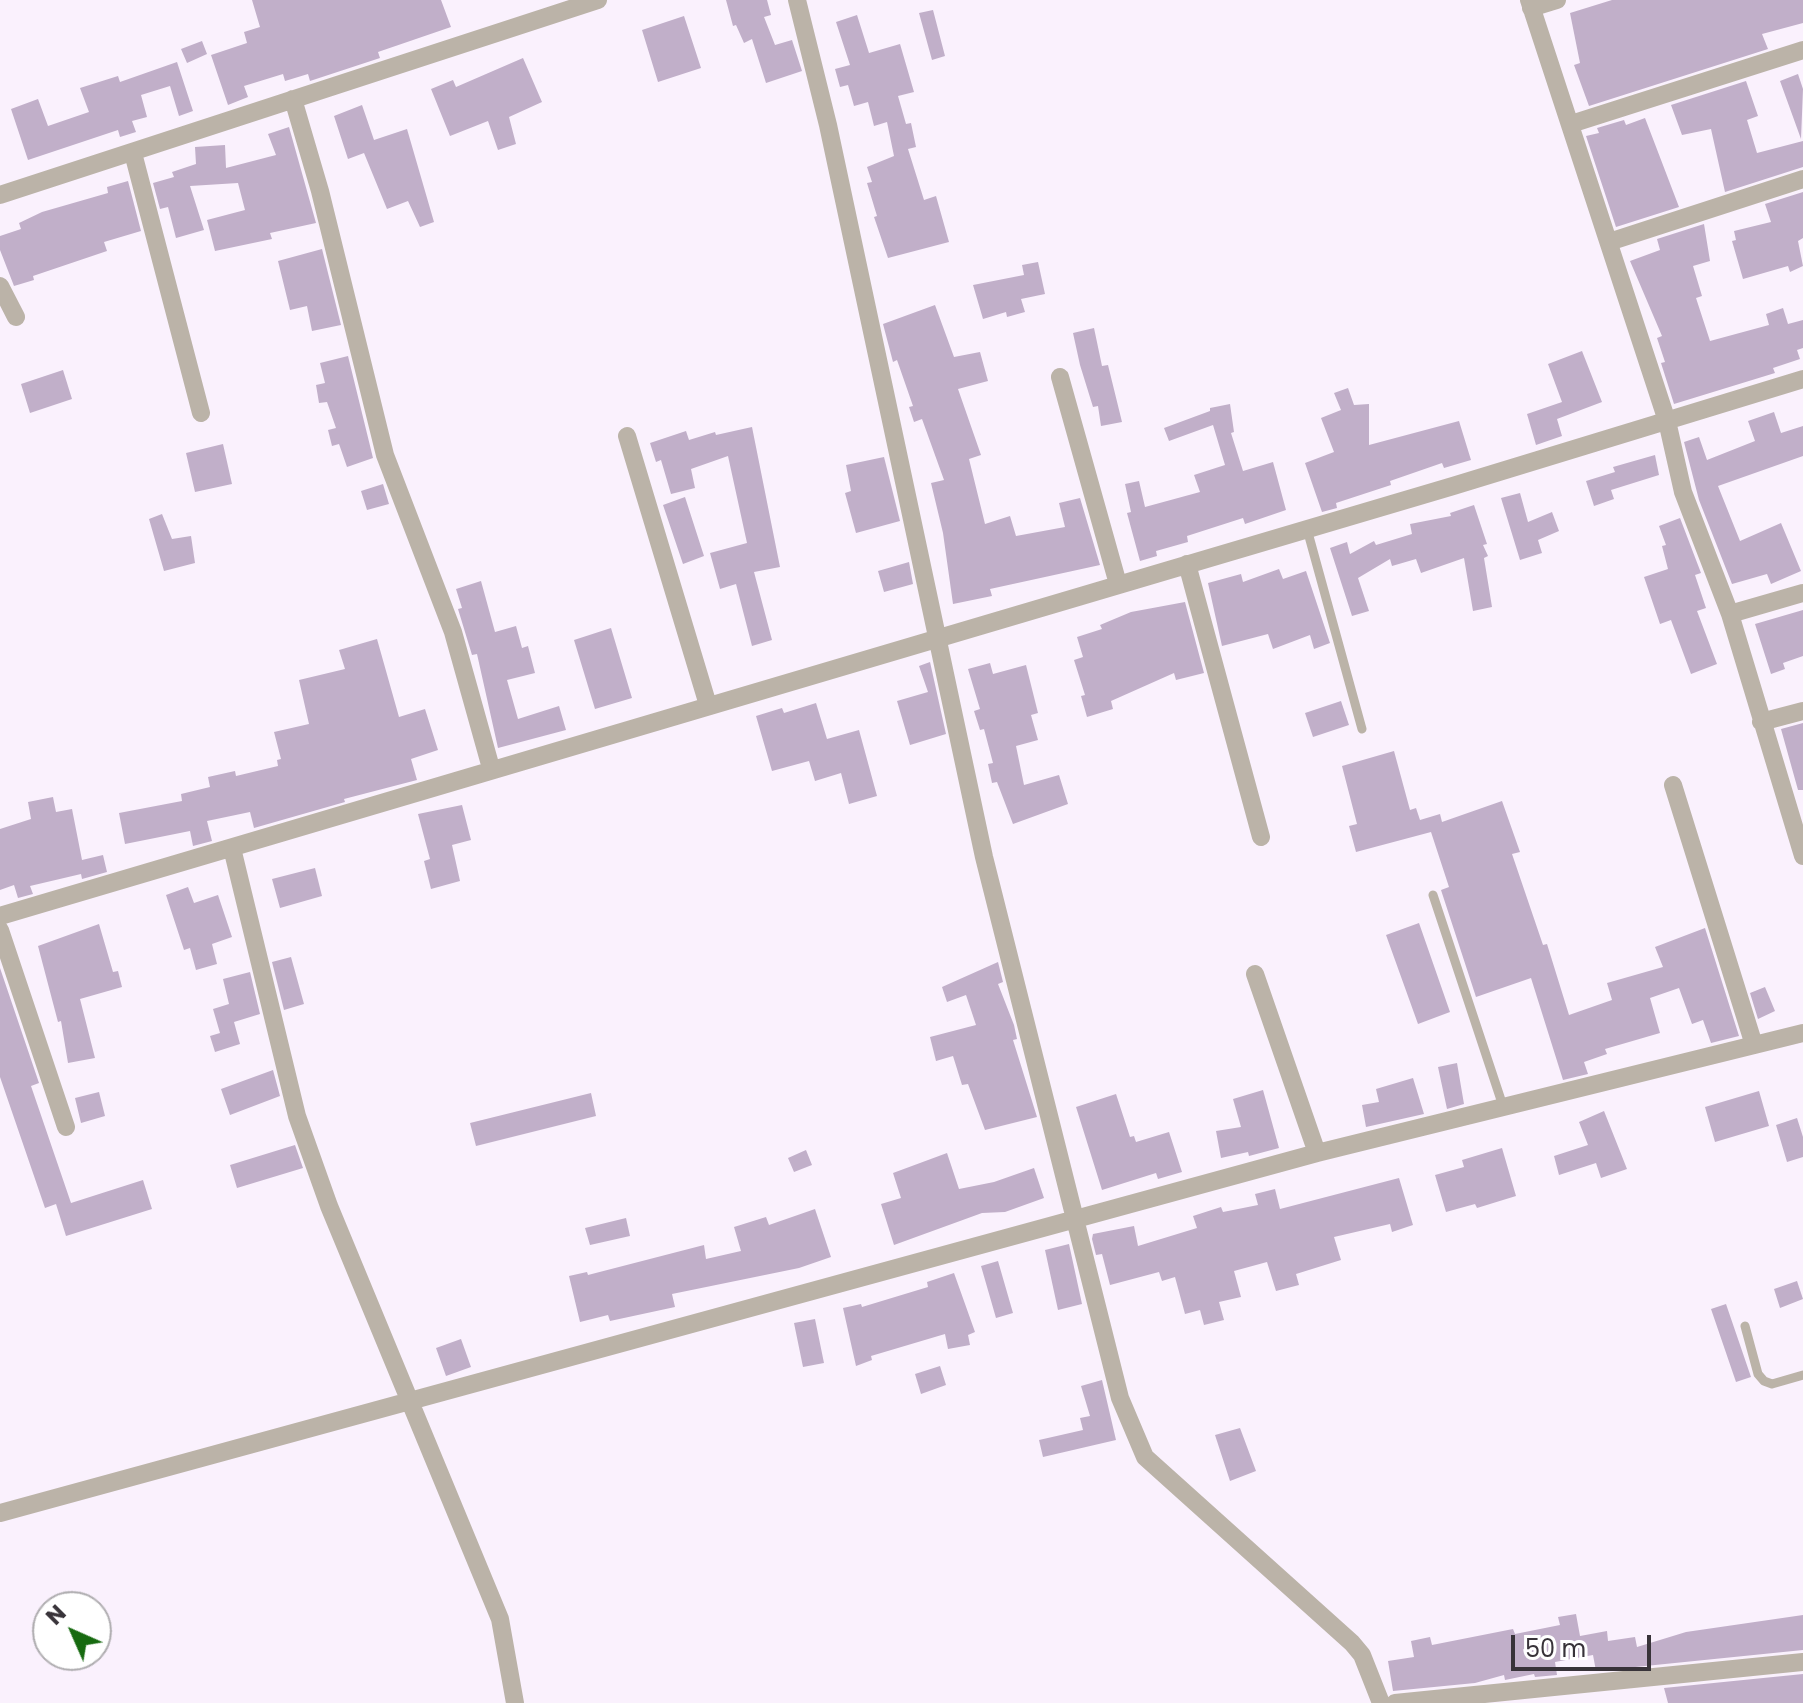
<!DOCTYPE html>
<style>
body{margin:0}
#map{position:relative;width:1803px;height:1703px;overflow:hidden;background:#faf1fd;font-family:Poppins,sans-serif}
canvas{display:block}
.north{position:absolute;left:32px;top:1591px;width:80px;height:80px;box-sizing:border-box;background:#fff;border:2px solid #afadb0;border-radius:50%;rotate:315deg;font-size:22px;font-weight:700;line-height:32px;text-align:center;color:#383339}
.north::after{content:'';display:block;margin:auto;width:28px;height:36px;background:#176a10;clip-path:polygon(50% 0,100% 100%,50% 72%,0 100%)}
.scale{position:absolute;left:1511px;top:1635px;width:140px;height:36px;box-sizing:border-box;border:4px solid #383339;border-top:0;padding-left:10px;font-size:24px;line-height:28px;white-space:nowrap;color:#383339;-webkit-text-stroke:6px #fff;paint-order:stroke}
</style>
<div id="map">
<canvas width="1803" height="1703"></canvas>
<div class="north">N</div>
<div class="scale">50 m</div>
</div>
<script>
const context = document.querySelector('canvas').getContext('2d');
context.lineJoin = 'round';
function paint(path, color) {
  context.fillStyle = color;
  context.fill(path, 'evenodd');
}
function toPath(rows) {
  const path = new Path2D();
  for (const r of rows) {
    path.moveTo(r[0], r[1]);
    for (let i = 2; i < r.length; i += 2) path.lineTo(r[i], r[i + 1]);
  }
  return path;
}
function strokePath(path, color, width, dash) {
  context.strokeStyle = color;
  context.lineWidth = width;
  context.lineCap = dash ? 'butt' : 'round';
  context.setLineDash(dash || []);
  context.stroke(path);
}
paint(toPath([
 [252,0,441,0,451,27,378,52,380,58,310,81,308,74,285,81,283,74,244,86,248,97,228,105,211,55,247,43,244,32,260,27],
 [726,0,767,0,771,15,764,17,775,45,792,40,802,71,766,83,752,39,744,43,736,25,733,26],
 [1612,0,1803,0,1803,23,1762,34,1768,49,1589,106,1574,65,1580,63,1570,13],
 [933,10,945,56,932,60,919,13],
 [857,15,869,53,900,44,914,92,898,96,906,124,911,123,916,147,908,149,924,200,936,196,949,242,888,258,874,217,877,216,867,183,872,182,867,167,894,156,887,122,874,126,868,102,854,106,848,85,840,87,835,69,850,65,836,22],
 [684,16,701,68,658,82,642,30],
 [202,41,207,54,187,63,181,49],
 [523,58,542,102,509,117,516,144,498,150,488,121,450,136,431,89,453,80,456,87],
 [177,62,193,111,179,116,170,86,141,95,147,117,132,121,136,132,120,137,118,130,28,160,11,109,38,99,48,126,89,112,80,88,118,76,120,82],
 [1798,74,1803,89,1801,139,1780,81],
 [1746,81,1758,116,1747,120,1757,153,1803,141,1803,167,1725,192,1711,129,1682,135,1671,105],
 [362,105,374,140,407,129,434,222,420,227,408,201,387,209,364,153,348,159,334,116],
 [1645,118,1679,207,1616,227,1586,136,1599,133,1597,128,1624,120,1626,125],
 [289,127,316,223,270,233,272,239,215,251,207,220,245,210,238,183,190,186,204,230,176,238,168,207,160,209,153,183,174,177,172,172,196,164,195,147,225,145,226,168,276,155,268,134],
 [128,181,141,231,104,242,107,251,33,276,34,280,14,286,0,250,0,236,21,229,19,223,42,212,108,193,107,187],
 [1803,192,1803,238,1798,241,1803,266,1790,272,1788,266,1743,279,1732,241,1736,240,1734,231,1771,222,1765,204],
 [1704,224,1710,261,1693,266,1702,296,1696,298,1710,341,1769,325,1766,314,1783,308,1788,324,1803,320,1803,348,1797,350,1800,359,1773,368,1775,373,1674,404,1661,363,1665,362,1657,338,1662,336,1630,261,1660,250,1657,239],
 [322,249,341,325,312,331,307,306,290,310,278,261],
 [1038,262,1045,294,1021,299,1025,312,1007,317,1006,312,983,319,973,285,1024,275,1022,265],
 [935,305,954,357,980,352,988,381,958,389,981,455,969,459,985,524,1010,516,1016,536,1065,527,1059,503,1080,498,1100,565,990,589,992,596,953,604,943,533,931,483,944,480,922,419,914,422,909,407,913,406,897,360,893,362,883,324],
 [1094,328,1102,366,1108,365,1122,422,1101,426,1098,406,1093,407,1080,365,1073,333],
 [1582,351,1602,402,1557,419,1562,436,1536,445,1527,414,1562,402,1548,364],
 [348,356,373,458,347,467,339,444,332,446,328,430,336,428,327,402,319,403,316,385,325,383,320,363],
 [63,370,72,399,30,413,21,384],
 [1348,388,1354,405,1369,404,1369,445,1459,421,1471,460,1444,468,1442,463,1390,481,1391,485,1336,503,1337,508,1322,512,1305,463,1334,452,1321,418,1341,410,1334,393],
 [1230,404,1234,432,1231,433,1243,471,1273,462,1286,510,1245,524,1243,518,1187,536,1188,542,1156,551,1157,556,1140,561,1127,513,1131,512,1125,484,1139,481,1145,507,1200,492,1194,475,1225,465,1213,425,1169,441,1164,428,1210,411,1210,408],
 [1774,412,1781,433,1803,426,1803,456,1718,486,1740,541,1781,523,1801,571,1771,584,1767,574,1732,584,1699,500,1684,442,1699,437,1707,460,1755,441,1748,421],
 [752,427,780,567,754,572,772,640,752,646,736,584,720,589,710,553,747,543,728,456,691,469,695,488,671,494,661,460,656,462,650,443,686,431,689,440,715,432,716,435],
 [223,444,232,484,195,492,186,453],
 [1655,455,1659,475,1611,490,1614,499,1594,506,1586,481,1615,472,1613,467],
 [884,457,900,521,856,533,845,493,851,491,846,465],
 [383,484,389,504,367,510,361,491],
 [1520,493,1528,522,1552,512,1559,531,1538,540,1542,553,1520,560,1501,498],
 [685,497,704,556,683,564,663,505],
 [1474,505,1487,544,1483,545,1488,556,1484,558,1492,607,1473,611,1464,558,1421,573,1416,559,1392,566,1390,559,1358,578,1369,611,1352,616,1330,548,1347,542,1350,554,1374,541,1376,545,1412,534,1410,524,1451,516,1450,513],
 [162,514,172,539,191,536,195,563,164,571,149,519],
 [1680,518,1701,573,1695,575,1706,608,1697,611,1717,664,1691,674,1671,620,1660,624,1644,577,1668,569,1662,546,1666,545,1659,526],
 [909,562,913,584,884,592,878,571],
 [1279,569,1283,579,1306,571,1330,643,1314,649,1310,635,1273,649,1268,634,1222,646,1208,583,1241,574,1243,582],
 [481,581,495,632,516,626,522,648,528,646,535,673,507,680,518,719,559,706,566,730,498,748,477,654,472,655,458,609,462,608,456,589],
 [1185,602,1204,673,1176,680,1174,673,1111,701,1113,709,1087,717,1081,696,1085,695,1074,660,1083,657,1077,637,1102,629,1100,625,1131,612],
 [1803,610,1803,656,1783,663,1785,669,1771,674,1755,624],
 [611,628,632,698,595,709,574,640],
 [377,639,399,717,425,709,438,750,411,759,417,780,344,799,345,802,254,828,250,812,207,821,212,841,193,846,190,831,125,844,119,813,182,801,181,794,210,787,208,777,235,771,236,776,278,766,277,760,281,759,274,732,309,724,299,680,345,669,339,650],
 [930,662,946,734,910,745,897,701,928,692,919,666],
 [990,663,993,674,1026,665,1038,713,1031,715,1038,740,1016,746,1024,785,1059,775,1068,804,1013,824,997,782,992,783,988,764,993,763,984,729,980,730,974,711,980,709,968,669],
 [1341,701,1349,725,1313,737,1305,713],
 [816,703,827,739,859,730,877,796,849,804,841,773,815,781,809,761,772,771,756,716,782,708,784,713],
 [1803,723,1803,790,1798,790,1781,729],
 [1394,751,1410,810,1416,808,1420,820,1440,814,1442,822,1502,801,1520,852,1512,854,1543,945,1547,944,1569,1015,1612,1000,1607,983,1663,967,1655,947,1705,928,1739,1036,1711,1043,1703,1020,1692,1024,1679,988,1650,998,1660,1033,1605,1049,1607,1054,1584,1062,1588,1074,1563,1080,1531,978,1476,997,1441,890,1449,887,1431,832,1356,852,1349,826,1357,824,1342,766],
 [53,797,56,812,72,809,82,860,103,855,107,872,82,879,81,874,30,886,33,894,18,898,14,885,0,890,0,829,31,819,28,802],
 [462,805,471,840,452,845,460,881,431,889,424,861,430,859,418,814],
 [315,868,322,896,280,908,272,879],
 [188,887,194,903,218,895,232,937,212,944,217,964,196,970,190,948,184,950,166,895],
 [1419,923,1450,1012,1418,1024,1386,935],
 [99,924,113,972,118,971,122,987,80,999,95,1058,68,1063,61,1021,58,1022,38,946],
 [291,957,304,1004,284,1010,272,962],
 [998,962,1003,982,998,984,1014,1025,1017,1039,1013,1040,1037,1117,985,1130,968,1084,962,1085,953,1056,936,1061,930,1037,976,1025,966,995,947,1002,942,987],
 [0,968,39,1083,31,1086,71,1203,143,1180,152,1209,66,1236,56,1204,45,1208,0,1077],
 [250,972,260,1014,234,1022,240,1044,215,1052,210,1036,220,1033,213,1009,229,1004,223,979],
 [1765,987,1775,1011,1758,1019,1750,993],
 [1457,1063,1464,1104,1447,1109,1438,1067],
 [273,1070,280,1096,230,1115,221,1089],
 [1413,1078,1424,1114,1366,1127,1362,1105,1379,1102,1376,1089],
 [1263,1090,1279,1148,1249,1156,1248,1152,1221,1158,1216,1131,1241,1127,1233,1099],
 [1759,1091,1769,1126,1715,1142,1705,1107],
 [99,1092,105,1116,81,1123,75,1098],
 [591,1093,596,1116,476,1146,470,1123],
 [1116,1094,1130,1137,1134,1136,1136,1142,1169,1132,1182,1172,1158,1179,1156,1173,1102,1190,1076,1107],
 [1604,1111,1627,1169,1601,1178,1596,1163,1559,1175,1554,1156,1588,1145,1579,1122],
 [1797,1118,1803,1137,1803,1157,1787,1162,1776,1125],
 [295,1145,303,1168,237,1188,230,1165],
 [1502,1148,1516,1196,1477,1208,1475,1204,1446,1212,1435,1175,1464,1167,1462,1160],
 [806,1150,812,1165,794,1172,788,1158],
 [947,1153,959,1189,994,1182,1034,1168,1044,1198,1005,1212,982,1213,894,1245,881,1204,901,1198,893,1173],
 [1399,1178,1413,1225,1392,1232,1390,1224,1334,1237,1341,1260,1296,1274,1299,1285,1276,1291,1267,1262,1234,1271,1241,1297,1219,1302,1224,1320,1204,1325,1200,1310,1185,1314,1175,1277,1162,1281,1159,1272,1110,1285,1102,1254,1096,1255,1092,1239,1093,1234,1134,1226,1138,1246,1197,1228,1193,1216,1221,1207,1223,1212,1258,1205,1255,1194,1275,1189,1280,1209],
 [815,1209,831,1257,799,1268,672,1294,675,1307,610,1321,608,1315,580,1322,569,1276,587,1272,588,1275,704,1245,706,1259,741,1251,734,1227,766,1217,769,1225],
 [626,1218,630,1236,590,1245,585,1228],
 [1069,1244,1082,1304,1058,1310,1045,1250],
 [998,1261,1013,1313,996,1318,981,1266],
 [954,1273,975,1332,968,1335,970,1345,948,1349,945,1334,871,1356,872,1360,856,1366,843,1308,861,1304,862,1307,928,1287,927,1282],
 [1797,1281,1803,1299,1780,1308,1774,1289],
 [1726,1304,1751,1377,1736,1382,1711,1309],
 [815,1319,824,1363,803,1367,794,1323],
 [461,1339,471,1367,446,1376,436,1348],
 [940,1366,946,1385,921,1394,915,1374],
 [1102,1380,1116,1440,1043,1457,1039,1440,1083,1430,1080,1418,1090,1416,1081,1386],
 [1240,1428,1256,1471,1230,1481,1215,1435],
 [1576,1614,1580,1636,1607,1631,1608,1641,1635,1637,1637,1647,1686,1632,1803,1615,1803,1650,1596,1671,1593,1655,1555,1662,1557,1675,1535,1677,1534,1674,1505,1680,1504,1675,1475,1683,1393,1691,1388,1661,1414,1657,1411,1641,1430,1637,1432,1645,1513,1629,1515,1634,1560,1625,1558,1617],
 [1803,1674,1803,1703,1668,1703,1664,1688]
]), '#c1afc9');
strokePath(toPath([
 [1307,529,1362,729],
 [1433,895,1503,1106],
 [1745,1326,1758,1374,1764,1381,1772,1384,1803,1375]
]), '#bbb3a8', 9);
strokePath(toPath([
 [797,0,828,125,984,857,1120,1398,1145,1457,1352,1643,1362,1655,1381,1703],
 [1529,0,1667,421,1683,492,1730,614,1803,593],
 [1531,8,1557,0],
 [293,99,320,191,385,455,453,632,491,768],
 [1571,124,1803,50],
 [133,153,201,413],
 [0,195,598,0],
 [1609,242,1803,179],
 [0,286,16,317],
 [1060,377,1118,584],
 [627,436,708,705],
 [1187,564,1261,837],
 [1730,614,1803,856],
 [1761,722,1803,711],
 [1673,785,1754,1045],
 [232,848,297,1116,329,1206,500,1619,515,1703],
 [0,916,1453,486,1803,379],
 [0,930,66,1127],
 [1255,974,1317,1153],
 [0,1513,1317,1153,1803,1033],
 [1395,1703,1803,1662]
]), '#bbb3a8', 18);
</script>
